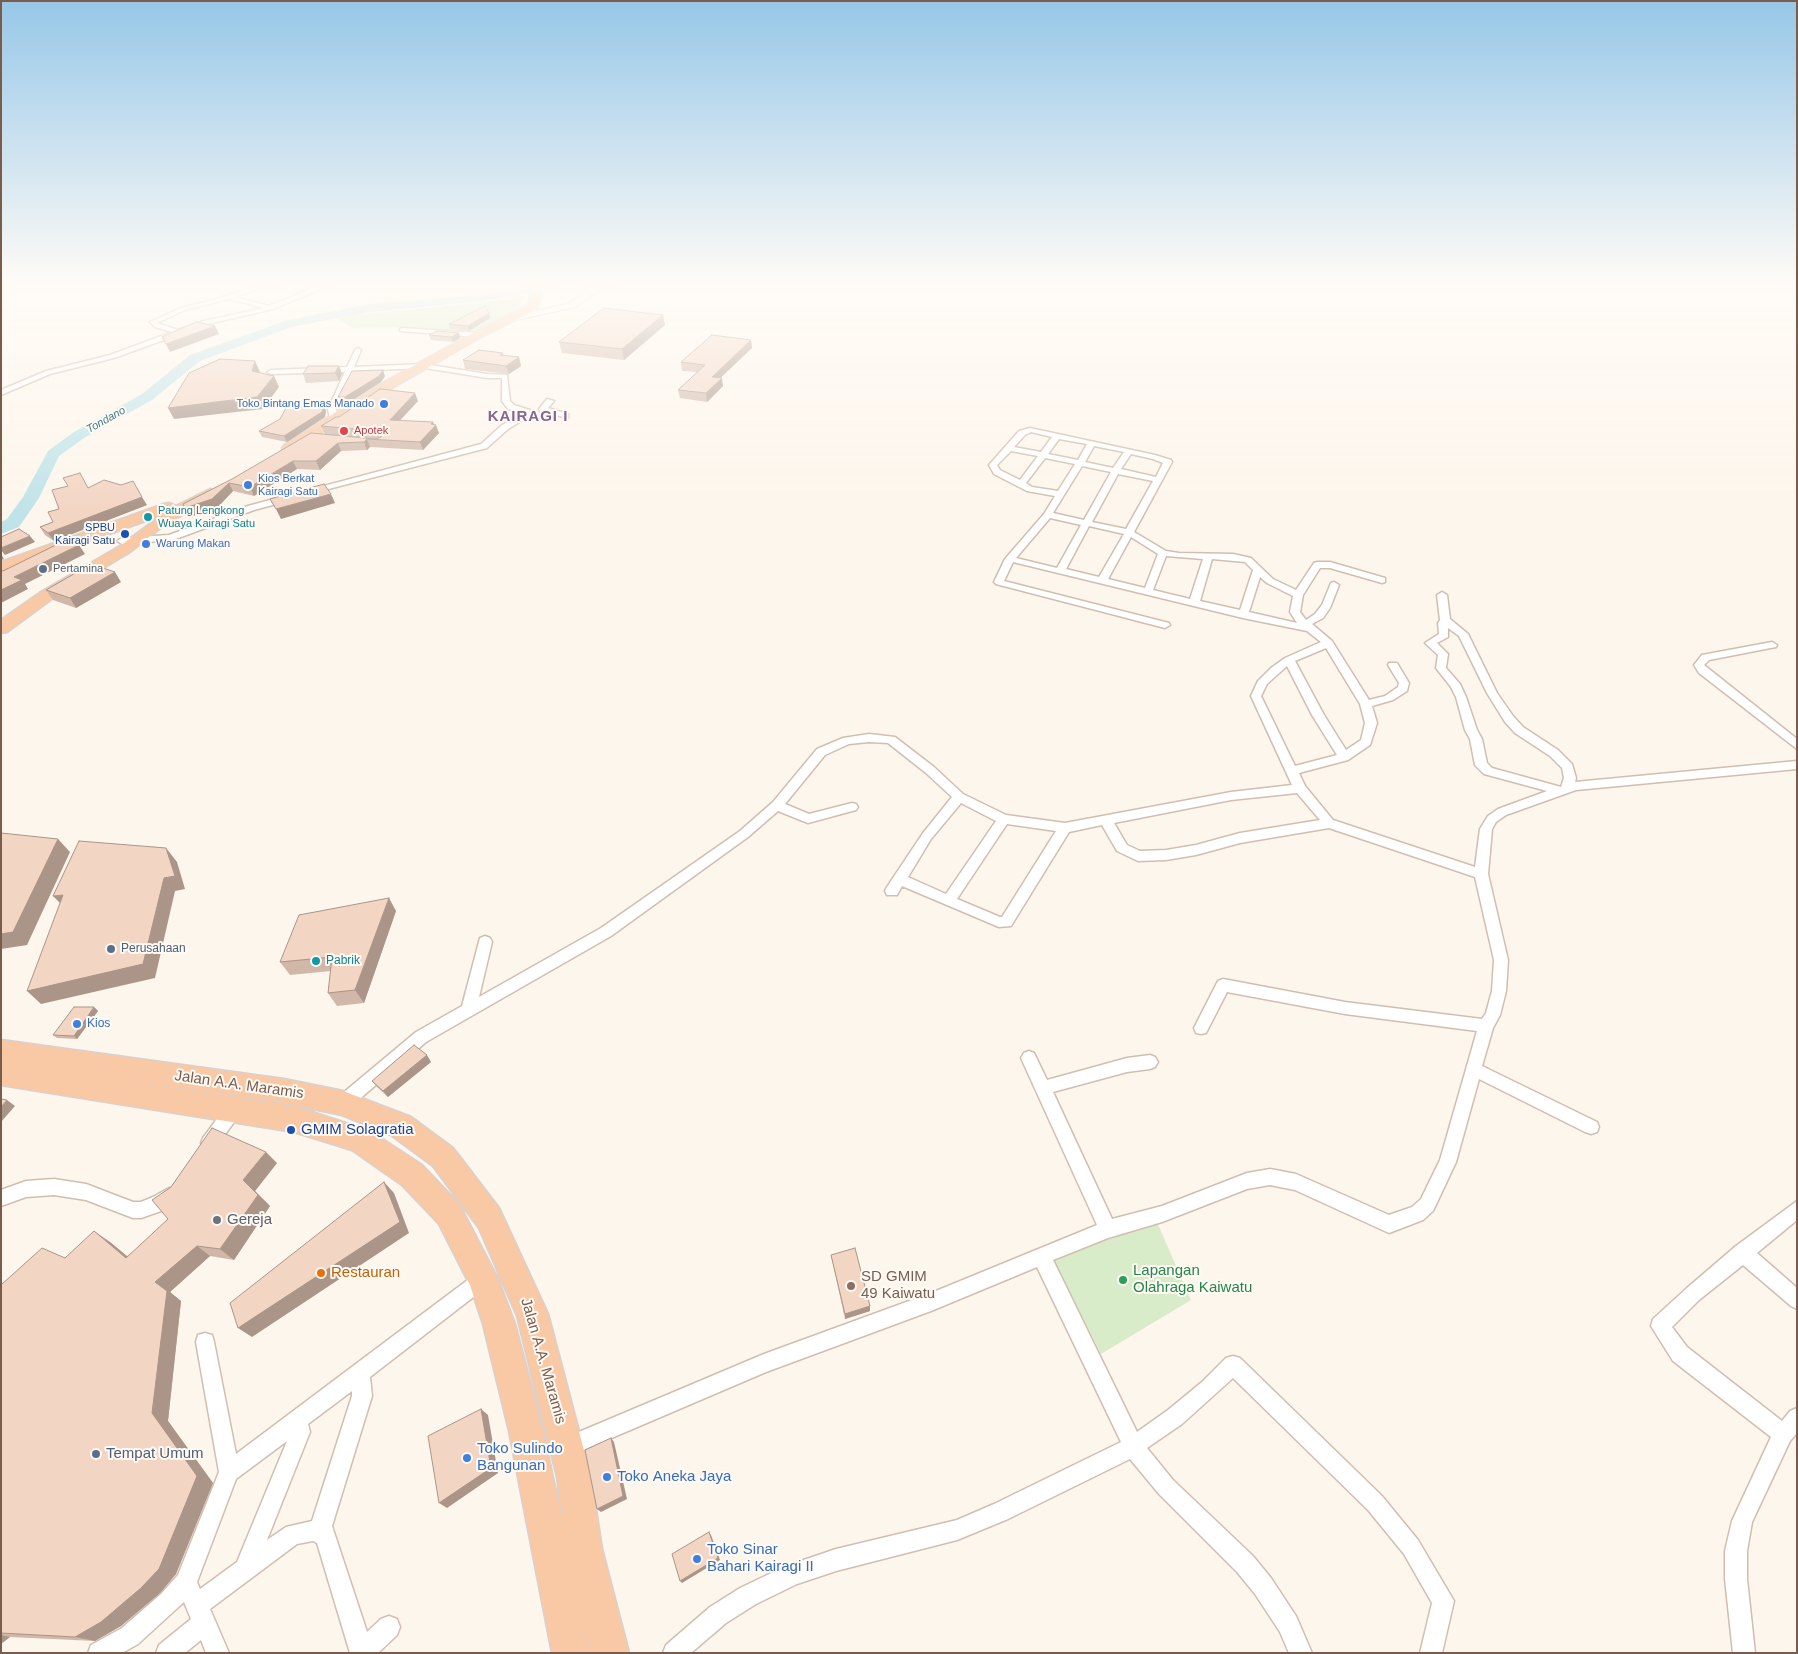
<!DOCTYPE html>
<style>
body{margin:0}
#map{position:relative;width:1798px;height:1654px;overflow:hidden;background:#fdf6ec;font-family:Arial,sans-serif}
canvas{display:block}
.frame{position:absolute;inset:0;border:2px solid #7a5c4d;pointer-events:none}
</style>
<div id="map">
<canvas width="1798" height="1654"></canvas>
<div class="frame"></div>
</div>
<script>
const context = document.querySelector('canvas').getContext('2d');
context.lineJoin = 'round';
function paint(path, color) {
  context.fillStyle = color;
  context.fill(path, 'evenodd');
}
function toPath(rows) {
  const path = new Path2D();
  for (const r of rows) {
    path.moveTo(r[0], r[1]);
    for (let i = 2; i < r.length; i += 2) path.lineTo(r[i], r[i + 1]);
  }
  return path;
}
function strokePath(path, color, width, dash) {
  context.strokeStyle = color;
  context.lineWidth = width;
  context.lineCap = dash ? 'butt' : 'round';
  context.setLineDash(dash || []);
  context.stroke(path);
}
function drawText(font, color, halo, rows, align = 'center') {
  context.font = font + ' Arial,sans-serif';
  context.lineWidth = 4;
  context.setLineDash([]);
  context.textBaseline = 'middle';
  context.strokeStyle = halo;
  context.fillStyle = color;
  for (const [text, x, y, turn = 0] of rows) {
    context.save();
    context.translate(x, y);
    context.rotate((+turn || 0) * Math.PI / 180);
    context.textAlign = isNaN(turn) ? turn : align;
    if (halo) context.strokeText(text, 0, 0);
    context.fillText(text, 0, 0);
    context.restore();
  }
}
paint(toPath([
 [523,296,519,309,478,334,394,327,353,328,335,317,488,302],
 [1156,1220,1191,1300,1101,1354,1054,1260]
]), '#d8ecc9');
paint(toPath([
 [550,281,568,281,527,294,481,301,370,312,291,327,200,361,152,400,84,438,59,456,39,498,19,527,1,534,1,522,7,519,23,497,48,451,74,432,142,394,190,355,288,320,370,304,481,295,526,288,550,281]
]), '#bfe3e8');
const minor = toPath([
 [271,281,280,281,235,297,269,306,319,286,301,281,324,284,340,281,273,309,208,324,114,358,50,374,1,395,1,390,46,371,110,355,172,332,155,327,150,322,181,308,217,299,271,281],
 [229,299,264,308,204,321,178,330,157,323,185,310,229,299],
 [402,328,477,333,480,335,477,337,400,331,400,329,402,328],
 [358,348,361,350,354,367,424,364,487,374,507,375,510,401,514,405,536,412,508,429,487,448,309,494,309,490,481,444,502,425,525,413,508,409,502,401,502,378,487,378,425,368,352,371,336,409,338,419,334,421,330,419,328,409,345,372,271,374,267,372,271,370,347,367,355,350,358,348],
 [547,399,554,401,548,408,568,414,568,418,540,411,539,409,547,399],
 [1030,428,1155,455,1171,460,1172,462,1134,532,1166,551,1179,553,1233,554,1251,558,1273,579,1296,590,1314,563,1317,562,1330,562,1385,578,1385,582,1382,583,1330,568,1320,568,1303,595,1300,612,1306,620,1315,614,1322,605,1331,583,1334,582,1339,585,1330,608,1323,618,1312,624,1332,641,1369,700,1385,696,1398,687,1399,683,1388,665,1389,663,1397,663,1409,683,1407,691,1393,700,1372,706,1377,723,1370,745,1348,760,1299,773,1305,786,1333,820,1475,867,1480,829,1488,816,1498,809,1547,791,1484,774,1475,765,1470,739,1465,730,1456,697,1451,687,1436,668,1438,655,1425,643,1439,634,1438,623,1440,620,1437,595,1442,592,1447,595,1450,619,1468,634,1497,693,1513,716,1523,727,1558,750,1572,764,1576,778,1575,782,1797,761,1797,769,1576,790,1506,815,1496,822,1492,829,1488,874,1508,960,1506,991,1500,1015,1493,1028,1482,1066,1597,1122,1599,1127,1597,1132,1591,1134,1585,1132,1479,1079,1456,1162,1433,1211,1423,1220,1389,1233,1295,1190,1270,1185,1247,1189,1162,1222,1108,1238,1053,1260,1137,1432,1168,1410,1202,1382,1226,1358,1233,1356,1240,1358,1382,1496,1418,1540,1454,1601,1442,1653,1420,1653,1432,1603,1404,1554,1368,1510,1233,1378,1182,1424,1147,1448,1173,1480,1253,1556,1271,1578,1296,1616,1312,1653,1289,1653,1280,1632,1255,1594,1237,1572,1159,1494,1130,1459,1008,1519,957,1540,836,1571,797,1584,756,1604,726,1623,691,1653,663,1653,666,1645,710,1607,740,1588,786,1566,836,1549,957,1520,994,1504,1121,1442,1037,1267,931,1311,766,1372,567,1457,560,1454,557,1447,560,1440,764,1354,931,1293,1097,1225,1021,1058,1024,1053,1029,1051,1034,1053,1047,1080,1127,1058,1150,1055,1155,1057,1158,1062,1155,1067,1150,1069,1127,1072,1053,1092,1112,1219,1162,1206,1247,1173,1270,1169,1296,1174,1389,1215,1412,1207,1421,1199,1440,1160,1477,1031,1345,1014,1227,992,1206,1033,1201,1034,1196,1033,1194,1028,1218,981,1223,979,1345,1002,1482,1019,1486,1013,1492,991,1494,960,1475,877,1329,828,1240,843,1196,855,1166,860,1138,861,1117,851,1102,825,1069,832,1011,926,999,927,902,886,897,895,887,895,885,891,887,887,923,833,952,797,926,773,888,743,869,742,849,744,825,755,785,804,809,814,852,803,856,804,858,807,856,810,808,823,778,811,748,837,611,936,426,1042,349,1108,343,1110,337,1108,335,1103,337,1098,416,1032,462,1006,480,938,485,936,490,938,492,942,479,997,601,928,740,831,773,802,817,749,843,738,869,734,895,737,934,767,963,794,1006,815,1065,823,1231,792,1292,785,1251,696,1258,681,1271,668,1285,658,1321,642,1307,631,1243,618,1013,562,1004,581,1169,623,1170,625,1165,628,996,584,994,582,1005,559,1044,514,1055,496,1027,491,994,474,989,465,1019,431,1030,428],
 [1031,432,1052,437,1041,452,1014,447,1025,435,1031,432],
 [1059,439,1087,444,1078,460,1048,454,1059,439],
 [1094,446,1124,452,1113,468,1085,462,1094,446],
 [1011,451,1038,456,1020,480,1000,470,997,465,1011,451],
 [1131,454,1153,459,1163,463,1156,477,1121,469,1131,454],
 [1045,458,1075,464,1058,491,1032,487,1026,483,1045,458],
 [1082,466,1111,472,1084,520,1053,513,1082,466],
 [1118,474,1153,481,1126,529,1092,522,1118,474],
 [1050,518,1081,525,1057,568,1016,558,1050,518],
 [1089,526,1124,534,1099,577,1066,569,1089,526],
 [1131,537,1158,554,1145,588,1108,579,1131,537],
 [1166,556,1203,559,1190,599,1153,590,1166,556],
 [1212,559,1245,562,1253,570,1240,610,1200,601,1212,559],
 [1260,577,1267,583,1293,596,1290,612,1297,623,1249,612,1260,577],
 [1448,628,1459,636,1487,693,1505,722,1515,733,1550,756,1562,768,1564,778,1561,787,1492,768,1487,763,1482,739,1477,730,1466,697,1460,684,1446,668,1448,654,1437,643,1448,637,1448,628],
 [1326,648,1360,704,1365,723,1361,740,1346,750,1324,715,1295,661,1326,648],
 [1287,666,1312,715,1337,755,1295,766,1261,696,1267,684,1287,666],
 [1297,793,1320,820,1240,833,1196,845,1166,850,1140,851,1127,845,1114,823,1231,800,1297,793],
 [961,803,996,821,946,894,908,877,931,839,961,803],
 [1007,824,1056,831,1002,917,1000,917,957,899,1007,824],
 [288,495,291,496,291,500,254,510,173,540,122,544,117,541,122,538,169,535,248,506,288,495],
 [1772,642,1777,645,1776,647,1709,660,1704,665,1797,739,1797,749,1699,673,1694,665,1702,655,1772,642],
 [234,1102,240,1104,242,1109,240,1114,215,1148,209,1151,203,1148,201,1143,203,1138,228,1104,234,1102],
 [54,1179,86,1184,133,1202,141,1202,153,1197,169,1188,175,1190,177,1196,175,1202,164,1210,141,1218,133,1218,86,1200,54,1195,26,1197,1,1206,1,1190,26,1181,54,1179],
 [1797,1201,1797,1220,1757,1253,1797,1288,1797,1309,1791,1306,1743,1265,1699,1300,1672,1327,1687,1347,1782,1421,1790,1411,1797,1408,1797,1433,1790,1441,1752,1522,1747,1551,1747,1579,1755,1653,1733,1653,1725,1579,1725,1551,1732,1521,1771,1437,1673,1361,1651,1326,1653,1319,1687,1288,1736,1246,1797,1201],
 [483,1270,489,1273,492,1279,489,1285,370,1377,372,1396,332,1526,367,1632,381,1619,389,1616,397,1619,400,1627,397,1635,378,1653,350,1653,317,1543,313,1541,297,1544,210,1609,229,1653,206,1653,201,1640,185,1653,156,1653,159,1645,191,1619,184,1602,138,1644,122,1653,88,1653,91,1645,122,1628,161,1594,178,1575,219,1472,196,1342,198,1335,205,1333,212,1335,214,1342,236,1454,477,1273,483,1270],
 [352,1391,352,1396,312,1521,286,1527,267,1540,310,1432,308,1424,352,1391],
 [287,1441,237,1562,200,1589,197,1582,236,1479,287,1441]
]);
const secondary = toPath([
 [606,281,618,281,597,291,576,307,507,322,502,319,570,303,591,287,606,281]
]);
const trunk = toPath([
 [521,281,532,281,542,290,537,309,481,337,387,391,294,451,284,451,282,448,284,445,379,385,473,333,528,305,532,291,521,281],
 [210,489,217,493,215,496,163,526,130,552,53,598,7,632,1,633,1,620,41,592,120,546,162,515,1,573,1,562,164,504,169,503,176,506,210,489],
 [1,1040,284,1079,343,1091,411,1117,453,1148,499,1208,548,1314,591,1477,602,1549,629,1653,591,1653,584,1623,590,1653,552,1653,509,1431,483,1324,470,1285,439,1224,402,1185,352,1150,294,1132,1,1085,1,1040],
 [101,1077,284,1103,342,1115,391,1135,433,1166,479,1228,517,1316,557,1477,563,1525,543,1431,515,1324,498,1279,459,1204,422,1165,370,1131,294,1106,101,1077]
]);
strokePath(minor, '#d1beb0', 3);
strokePath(secondary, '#d6c0b0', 2);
strokePath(trunk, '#dad1cd', 3);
paint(minor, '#fff');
paint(secondary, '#fff');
paint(trunk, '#f9c8a4');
paint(toPath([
 [663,315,665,325,624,360,562,353,559,342],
 [490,318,469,331,450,329,449,324],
 [459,333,460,338,453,342,431,340,429,335],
 [751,340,752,348,720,378,723,386,707,402,680,398,678,390,697,372,682,371,681,362],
 [503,353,504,356,519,357,521,366,509,374,465,369,463,360],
 [339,366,342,374,339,381,306,383,303,374],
 [385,376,381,382,348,403,341,403,338,397],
 [418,401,399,421,433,422,439,433,423,450,370,447,367,450,341,451,320,470,297,469,254,496,233,491,217,508,190,517,183,504,325,434,321,426,339,417],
 [326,411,325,417,287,442,262,437,259,431],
 [88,488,147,505,54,541,45,535,40,527,53,522,59,509],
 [121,582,76,608,53,600,46,590],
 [396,911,364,1003,337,1006,328,993,331,971,290,975,280,962],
 [94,1007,98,1011,77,1039,57,1038,53,1035],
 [431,1062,388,1097,377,1087,372,1081],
 [277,1163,255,1191,270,1206,234,1260,210,1256,170,1292,181,1301,168,1421,213,1483,176,1574,160,1593,121,1626,95,1641,10,1637,1,1644,1,1285,65,1258,110,1242,127,1256],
 [831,1255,870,1306,870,1311,845,1319]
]), '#d1b7a8');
paint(toPath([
 [489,313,490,318,469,331,468,326],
 [663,315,665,325,624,360,622,349],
 [215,326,219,334,170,352,166,344],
 [459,333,460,338,453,342,451,337],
 [751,340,752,348,713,385,712,377],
 [519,357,521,366,509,374,506,366],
 [255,361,260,372,257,382,252,371],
 [339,366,342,374,339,381,335,373],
 [383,370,385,376,381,382,348,403,345,397],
 [274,376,279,387,263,409,174,419,168,408],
 [722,378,723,386,707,402,706,393],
 [415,393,418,401,393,428,390,420],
 [324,405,326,411,325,417,287,442,284,436],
 [433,422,434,427,436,425,439,433,423,450,420,442],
 [367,439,370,447,367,450,364,442],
 [338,443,341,451,320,470,316,461],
 [293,461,297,469,254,496,250,487],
 [229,483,233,491,217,508,190,517,185,508],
 [331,494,335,503,281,519,276,509],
 [142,497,147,505,54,541,48,533],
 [30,536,35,542,5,555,1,550,1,548],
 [79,545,85,554,25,584,28,589,1,603,1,590,14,577],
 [1,554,4,559,1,560],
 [115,572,121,582,76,608,70,598],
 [58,839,70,852,27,945,1,949,1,934],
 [166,848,177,862,185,889,175,891,155,978,41,1004,27,991],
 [63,895,66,909,53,896],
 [389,898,396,911,364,1003,355,990],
 [94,1007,98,1011,77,1039,74,1036],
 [427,1055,431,1062,388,1097,383,1091],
 [7,1100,15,1106,1,1122,1,1107],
 [266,1152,277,1163,255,1191,270,1206,234,1260,220,1249,243,1180],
 [384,1182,394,1193,409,1233,252,1337,238,1328],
 [94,1231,110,1242,141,1268,126,1258],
 [197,1246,210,1256,170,1292,181,1301,168,1421,213,1483,176,1574,160,1593,121,1626,95,1641,75,1637,155,1282],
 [870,1306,870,1311,845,1319,845,1314],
 [481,1409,488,1415,498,1473,447,1508,439,1503],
 [611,1438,614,1442,627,1499,601,1512,597,1509],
 [709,1532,711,1535,720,1560,682,1583,680,1581],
 [1,1635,10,1637,1,1644]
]), '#aa9588');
const building = toPath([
 [485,306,489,313,468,326,449,324,485,306],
 [604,308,663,315,622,349,559,342,604,308],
 [196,322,215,326,166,344,162,337,196,322],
 [437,331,459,333,451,337,429,335,437,331],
 [712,335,751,340,712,377,722,378,706,393,678,390,705,365,681,362,712,335],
 [479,350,503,353,500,355,519,357,506,366,463,360,479,350],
 [220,359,255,361,252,371,274,376,257,397,168,408,189,373,220,359],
 [308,366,339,366,335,373,303,374,308,366],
 [383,370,379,376,345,397,338,397,352,371,383,370],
 [380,389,415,393,390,420,433,422,431,424,436,425,420,442,367,439,364,442,338,443,316,461,293,461,250,487,229,483,212,499,185,508,183,504,232,479,311,433,376,439,381,437,382,434,376,431,321,426,336,417,339,417,380,389],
 [324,405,322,412,284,436,259,431,280,419,286,408,324,405],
 [80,473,88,488,104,480,121,485,133,481,142,497,48,533,40,527,53,522,48,512,59,509,52,490,68,486,63,478,80,473],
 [324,484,331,494,276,509,270,499,324,484],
 [19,529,30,536,1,548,1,537,19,529],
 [66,540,79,545,14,577,22,580,1,590,1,570,3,571,66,540],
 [91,564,115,572,70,598,46,590,91,564],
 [1,833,58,839,13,932,1,934,1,833],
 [79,841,166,848,175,876,164,878,143,964,27,991,63,895,53,896,79,841],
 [389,898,355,990,328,993,332,957,280,962,299,915,389,898],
 [74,1007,94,1007,74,1036,53,1035,74,1007],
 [414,1045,427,1055,383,1091,372,1081,414,1045],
 [1,1099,7,1100,1,1107,1,1099],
 [212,1128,266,1152,243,1180,258,1195,220,1249,197,1246,155,1282,167,1291,152,1413,197,1476,159,1569,141,1588,101,1622,75,1637,1,1633,1,1285,42,1248,65,1258,94,1231,126,1258,168,1219,152,1200,171,1187,212,1128],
 [384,1182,400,1222,238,1328,230,1303,384,1182],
 [855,1248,870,1306,845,1314,831,1255,855,1248],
 [481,1409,491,1468,439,1503,428,1436,481,1409],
 [611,1438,623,1496,597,1509,585,1450,611,1438],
 [709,1532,718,1558,680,1581,672,1554,709,1532]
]);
paint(building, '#f3d5c3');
strokePath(building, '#aa9588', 1);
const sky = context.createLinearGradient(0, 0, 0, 513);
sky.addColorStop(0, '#97c7e8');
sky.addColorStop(0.55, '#fefbf6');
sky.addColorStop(1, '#fefbf600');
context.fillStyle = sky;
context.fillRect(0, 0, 1798, 513);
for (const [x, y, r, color] of [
 [384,404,5,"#3f7fe0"],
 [344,431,5,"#e0444e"],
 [248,485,5,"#3f7fe0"],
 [148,517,5,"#0f9aa8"],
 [125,534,5,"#1a4fb4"],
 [146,544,5,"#3f7fe0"],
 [43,569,5,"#5c6f8a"],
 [111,949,5,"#5c6f8a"],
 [316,961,5,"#0f9aa8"],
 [77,1024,5,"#3f7fe0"],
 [291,1130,5,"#1a4fb4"],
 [217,1220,5,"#6b7280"],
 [321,1273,5,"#e8710a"],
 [1123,1280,5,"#2e9e5b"],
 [851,1286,5,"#8d6e63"],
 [96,1454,5,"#5c6f8a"],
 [467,1458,5,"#3f7fe0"],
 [607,1477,5,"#3f7fe0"],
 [697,1559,5,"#3f7fe0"]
]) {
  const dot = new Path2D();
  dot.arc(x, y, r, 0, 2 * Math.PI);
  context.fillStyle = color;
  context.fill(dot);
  strokePath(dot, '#fffaf3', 2);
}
drawText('11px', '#366cbe', '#fffaf3', [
 ["Toko Bintang Emas Manado",374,404,"right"],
 ["Kios Berkat",258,479],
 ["Kairagi Satu",258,492],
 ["Warung Makan",156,544]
], 'left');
drawText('italic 11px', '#437c86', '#fffaf3', [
 ["Tondano",106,420,-29]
]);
drawText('11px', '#be3a42', '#fffaf3', [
 ["Apotek",354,431]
], 'left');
drawText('11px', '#0d838f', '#fffaf3', [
 ["Patung Lengkong",158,511],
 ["Wuaya Kairagi Satu",158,524]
], 'left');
drawText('11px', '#164399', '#fffaf3', [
 ["SPBU",115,528],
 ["Kairagi Satu",115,541]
], 'right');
drawText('11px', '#4e5e75', '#fffaf3', [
 ["Pertamina",53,569]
], 'left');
drawText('12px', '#4e5e75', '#fffaf3', [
 ["Perusahaan",121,949]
], 'left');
drawText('12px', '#0d838f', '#fffaf3', [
 ["Pabrik",326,961]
], 'left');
drawText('12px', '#366cbe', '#fffaf3', [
 ["Kios",87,1024]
], 'left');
context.letterSpacing = '1px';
drawText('bold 15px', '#846695', '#fffaf3', [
 ["KAIRAGI I",528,417]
]);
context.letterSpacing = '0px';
drawText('15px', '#7a5c4d', '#fffaf3', [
 ["Jalan A.A. Maramis",239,1085,8],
 ["Jalan A.A. Maramis",543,1361,74]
]);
drawText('15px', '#164399', '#fffaf3', [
 ["GMIM Solagratia",301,1130]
], 'left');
drawText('15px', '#5b616d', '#fffaf3', [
 ["Gereja",227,1220]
], 'left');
drawText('15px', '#27864d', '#fffaf3', [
 ["Lapangan",1133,1271],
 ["Olahraga Kaiwatu",1133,1288]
], 'left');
drawText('15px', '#c56008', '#fffaf3', [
 ["Restauran",331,1273]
], 'left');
drawText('15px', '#785e54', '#fffaf3', [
 ["SD GMIM",861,1277],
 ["49 Kaiwatu",861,1294]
], 'left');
drawText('15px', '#366cbe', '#fffaf3', [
 ["Toko Sulindo",477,1449],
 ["Bangunan",477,1466],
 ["Toko Aneka Jaya",617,1477],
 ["Toko Sinar",707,1550],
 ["Bahari Kairagi II",707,1567]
], 'left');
drawText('15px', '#4e5e75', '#fffaf3', [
 ["Tempat Umum",106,1454]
], 'left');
</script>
